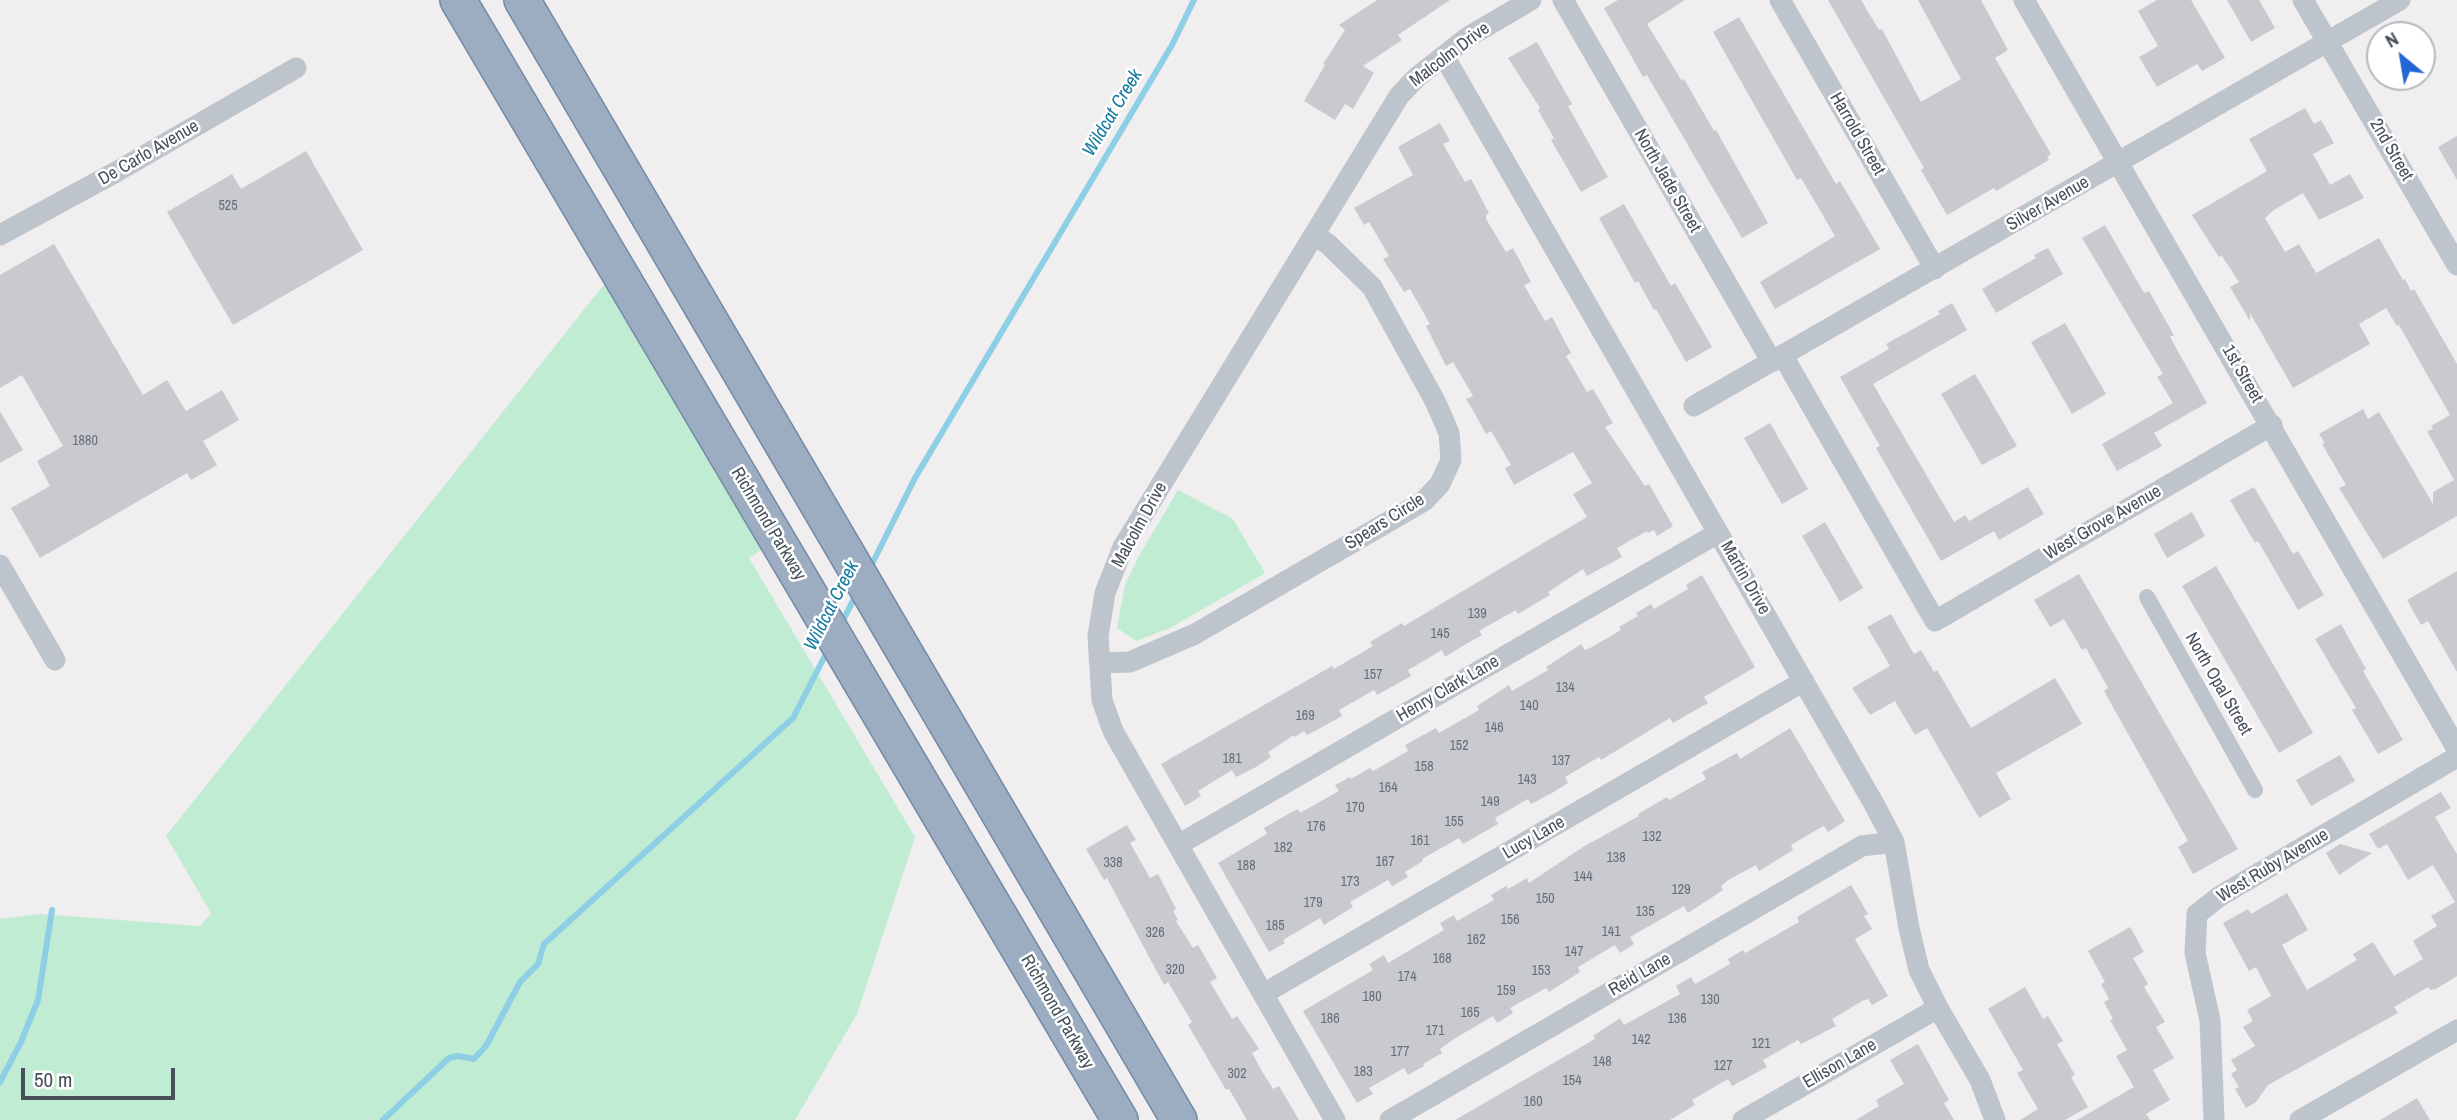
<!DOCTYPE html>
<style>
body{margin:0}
#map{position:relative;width:2457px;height:1120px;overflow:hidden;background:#f0eeee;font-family:"Archivo Narrow",sans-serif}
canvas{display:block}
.north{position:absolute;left:2366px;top:21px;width:70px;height:70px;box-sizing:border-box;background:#fff;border:2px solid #b5b9bd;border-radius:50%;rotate:330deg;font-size:19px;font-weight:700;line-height:28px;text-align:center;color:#47505a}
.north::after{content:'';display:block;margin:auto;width:24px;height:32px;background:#2467d4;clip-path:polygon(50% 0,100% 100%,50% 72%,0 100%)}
.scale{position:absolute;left:21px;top:1068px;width:154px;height:32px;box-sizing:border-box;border:4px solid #47505a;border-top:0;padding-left:9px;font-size:21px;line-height:24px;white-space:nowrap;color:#47505a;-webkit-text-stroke:5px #fff;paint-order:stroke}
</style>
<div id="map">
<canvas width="2457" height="1120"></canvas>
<div class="north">N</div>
<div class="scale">50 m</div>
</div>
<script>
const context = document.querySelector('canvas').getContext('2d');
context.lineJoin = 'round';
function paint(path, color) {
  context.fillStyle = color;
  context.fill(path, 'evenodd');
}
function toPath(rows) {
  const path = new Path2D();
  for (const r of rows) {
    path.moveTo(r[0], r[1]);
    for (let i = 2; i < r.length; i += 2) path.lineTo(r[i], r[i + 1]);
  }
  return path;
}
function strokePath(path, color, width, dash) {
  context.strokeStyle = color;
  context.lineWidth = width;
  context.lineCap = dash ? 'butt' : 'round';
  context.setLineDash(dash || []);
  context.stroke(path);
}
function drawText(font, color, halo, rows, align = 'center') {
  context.font = font + ' "Archivo Narrow",sans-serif';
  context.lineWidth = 5;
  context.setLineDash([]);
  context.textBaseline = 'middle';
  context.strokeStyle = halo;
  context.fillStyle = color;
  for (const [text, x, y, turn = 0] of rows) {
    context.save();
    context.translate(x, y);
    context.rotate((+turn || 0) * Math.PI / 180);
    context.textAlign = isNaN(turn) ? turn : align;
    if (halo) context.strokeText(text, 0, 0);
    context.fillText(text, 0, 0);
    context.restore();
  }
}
paint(toPath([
 [617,268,778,539,749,558,915,837,857,1014,795,1120,0,1120,0,919,40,914,200,926,211,913,166,836],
 [1178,490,1233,519,1265,573,1170,628,1136,641,1117,628,1125,585,1139,556]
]), '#bfecd3');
strokePath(toPath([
 [869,570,915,478,1172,45,1194,0],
 [840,626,856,595],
 [0,1082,21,1042,38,1000,52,910],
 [383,1120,449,1058,458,1056,474,1059,486,1046,520,982,538,964,544,944,793,718,829,648]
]), '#8ecfe6', 6);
paint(toPath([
 [1377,0,1450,0,1398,35,1402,40,1363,66,1374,73,1353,109,1345,104,1335,120,1304,101,1325,65,1323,64,1345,30,1339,25],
 [1618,0,1685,0,1647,24,1682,81,1684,79,1714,131,1716,130,1768,223,1742,238,1647,75,1643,77,1604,8],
 [1828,0,1861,0,1879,30,1882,29,1921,102,1961,79,1918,0,1981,0,2008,50,1995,58,2051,154,2047,157,2049,160,1996,191,1994,188,1947,215,1921,170,1924,168],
 [2157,0,2191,0,2225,58,2202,71,2197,64,2157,87,2139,57,2158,46,2138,11],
 [2227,0,2259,0,2275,28,2251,42],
 [1739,17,1836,184,1840,181,1880,249,1775,309,1760,282,1835,236,1801,178,1797,180,1713,32],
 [1537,42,1572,104,1568,106,1608,177,1581,192,1551,140,1554,138,1538,110,1540,108,1508,58],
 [2305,108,2314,124,2321,120,2334,143,2313,154,2330,185,2350,174,2364,198,2319,220,2303,193,2274,210,2265,218,2285,252,2299,244,2316,273,2379,238,2403,280,2405,279,2411,291,2414,289,2457,364,2457,516,2383,559,2339,488,2346,485,2322,444,2325,443,2319,434,2363,409,2368,419,2379,412,2433,504,2433,492,2454,480,2427,431,2433,429,2431,426,2450,415,2399,325,2397,326,2386,308,2359,324,2370,344,2293,388,2250,313,2250,321,2230,287,2239,282,2222,256,2219,257,2192,215,2267,171,2249,139],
 [1440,123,1450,141,1443,144,1465,182,1471,179,1489,213,1486,215,1486,219,1506,252,1513,248,1521,263,1531,282,1524,285,1545,321,1552,317,1571,353,1566,356,1587,392,1593,389,1613,423,1605,427,1645,486,1649,484,1673,526,1657,536,1654,530,1648,533,1647,531,1617,548,1622,557,1587,576,1583,569,1548,592,1550,595,1518,614,1516,610,1479,631,1482,635,1461,647,1445,657,1442,650,1408,670,1411,676,1377,695,1374,690,1339,710,1342,716,1326,725,1307,735,1304,731,1295,737,1294,735,1268,752,1271,757,1256,767,1236,777,1232,770,1198,791,1201,796,1185,806,1161,764,1332,666,1334,669,1373,646,1370,642,1402,623,1404,626,1587,517,1573,494,1592,483,1573,452,1514,485,1505,468,1511,465,1491,431,1486,434,1475,414,1466,399,1473,396,1453,362,1446,366,1426,326,1430,324,1410,289,1404,292,1383,259,1389,256,1369,222,1364,225,1354,208,1413,175,1398,147],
 [2457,136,2457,180,2438,147],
 [306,151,363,250,233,325,167,212,232,174,241,189],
 [1624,204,1671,286,1675,283,1712,347,1686,362,1656,309,1654,310,1638,281,1635,283,1599,218],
 [2105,225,2144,293,2149,291,2174,335,2170,337,2207,403,2154,433,2162,446,2117,471,2102,444,2173,403,2157,377,2163,374,2082,238],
 [54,244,143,395,167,380,186,411,222,390,239,420,203,441,217,465,191,480,187,473,40,558,11,508,50,486,37,461,63,446,22,375,0,388,0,275],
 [2048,248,2063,274,1996,313,1982,289,2036,258,2034,255],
 [1952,303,1967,330,1873,384,1954,522,1965,515,1969,521,2028,487,2044,514,1999,540,1994,531,1941,561,1876,448,1880,446,1840,377,1889,349,1886,344,1940,314,1938,311],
 [2065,323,2106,394,2072,414,2031,342],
 [1975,374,2017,446,1982,465,1941,394],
 [0,411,23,450,0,463],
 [1770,423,1808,489,1782,504,1744,438],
 [2254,487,2293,554,2298,551,2324,595,2298,610,2258,541,2255,543,2230,500],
 [2192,512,2205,536,2167,558,2154,534],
 [1825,522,1863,588,1840,602,1802,536],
 [2216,566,2313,733,2279,753,2182,586],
 [2457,571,2457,672,2428,621,2421,625,2407,600],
 [2079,574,2238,849,2193,874,2178,847,2188,841,2104,691,2108,688,2086,648,2082,650,2064,619,2050,627,2034,600],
 [1702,575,1755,667,1704,697,1708,703,1673,723,1670,718,1601,760,1599,757,1565,777,1568,783,1552,793,1531,804,1528,799,1495,818,1498,824,1463,844,1459,838,1422,859,1423,861,1405,872,1408,877,1392,886,1388,880,1350,902,1353,907,1324,925,1320,918,1283,940,1285,943,1269,952,1218,863,1267,834,1264,828,1281,818,1298,809,1300,813,1339,791,1335,785,1350,777,1351,779,1370,768,1373,771,1408,751,1405,745,1436,728,1439,733,1479,710,1477,706,1509,685,1512,691,1548,670,1546,667,1581,644,1585,650,1592,647,1621,630,1619,627,1638,616,1636,613,1651,604,1654,609,1688,589,1686,585],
 [1891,614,1914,654,1921,650,1934,672,1937,670,1971,728,2055,678,2082,724,1996,773,2011,799,1979,818,1927,728,1915,735,1895,701,1870,715,1852,688,1890,666,1867,627],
 [2341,624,2366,669,2363,671,2403,740,2378,754,2352,710,2356,708,2315,639],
 [1790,728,1845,821,1828,832,1824,826,1820,828,1791,845,1793,850,1759,871,1756,865,1728,880,1721,886,1723,890,1688,913,1684,906,1630,937,1634,944,1620,953,1615,945,1578,967,1580,972,1549,992,1546,988,1510,1008,1513,1013,1497,1023,1493,1016,1454,1039,1440,1049,1442,1053,1423,1064,1424,1066,1408,1075,1404,1068,1369,1088,1373,1094,1357,1103,1303,1011,1373,970,1369,964,1384,955,1388,963,1444,930,1440,923,1454,915,1457,921,1494,900,1491,895,1506,886,1508,889,1527,878,1529,883,1583,847,1639,816,1638,814,1667,797,1669,800,1706,779,1702,772,1737,753,1740,759],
 [2340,755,2355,781,2311,806,2296,780],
 [2441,792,2451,808,2435,817,2457,854,2457,976,2436,989,2430,990,2428,987,2394,1007,2398,1013,2268,1085,2256,1102,2246,1108,2235,1089,2239,1087,2231,1074,2237,1070,2231,1060,2255,1046,2243,1027,2253,1021,2247,1010,2271,996,2256,967,2249,971,2223,923,2248,909,2251,914,2287,893,2308,930,2282,945,2307,990,2357,960,2353,954,2373,942,2394,976,2423,959,2413,941,2437,926,2431,916,2455,902,2433,865,2408,880,2387,844,2378,849,2369,834],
 [1127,825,1136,840,1130,843,1150,878,1158,874,1176,909,1173,911,1178,920,1176,921,1193,948,1198,945,1217,978,1210,982,1232,1019,1237,1016,1259,1049,1252,1053,1263,1073,1273,1089,1279,1086,1299,1120,1247,1120,1229,1089,1226,1090,1188,1025,1192,1022,1168,982,1164,985,1107,878,1104,880,1086,849],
 [2340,844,2372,853,2339,875,2326,853],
 [1851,885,1868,914,1864,916,1872,929,1855,939,1888,996,1872,1005,1868,999,1862,1001,1832,1019,1836,1026,1801,1044,1798,1040,1763,1060,1767,1067,1732,1086,1728,1079,1692,1100,1695,1105,1670,1120,1455,1120,1595,1039,1593,1036,1620,1018,1624,1025,1680,994,1676,986,1691,977,1695,984,1730,964,1728,959,1743,950,1745,953,1785,930,1799,922,1797,917],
 [2130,927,2144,952,2133,958,2148,984,2144,987,2165,1022,2156,1027,2174,1058,2153,1070,2170,1100,2146,1114,2150,1120,2077,1120,2134,1087,2116,1056,2127,1050,2110,1020,2113,1019,2104,1002,2109,999,2101,984,2105,982,2088,951],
 [2025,987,2043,1019,2048,1016,2063,1041,2057,1044,2075,1075,2071,1077,2088,1107,2065,1120,2020,1120,2038,1109,2017,1073,2023,1070,1988,1009],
 [1918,1044,1949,1100,1944,1103,1954,1120,1856,1120,1879,1106,1876,1100,1904,1084,1890,1060],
 [2417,1098,2430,1120,2380,1120]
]), '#c8cad0');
const trunk = toPath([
 [458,0,1120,1120],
 [522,0,1179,1120]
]);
strokePath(trunk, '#7489a6', 38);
strokePath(toPath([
 [2147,597,2255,790]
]), '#bdc4cc', 16);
strokePath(toPath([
 [1563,0,1772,362],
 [1780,0,1935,269],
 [2024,0,2457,749],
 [2303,0,2457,265],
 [1444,56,1874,804,1894,842,1909,928,1919,970,1938,1008,1980,1080,1995,1120],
 [0,235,116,172,296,68],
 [1783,356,1935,621,2272,425],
 [1694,406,2400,0],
 [0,565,55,660],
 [1100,663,1130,662,1195,634,1424,501,1440,484,1451,460,1449,433,1435,401,1372,287,1328,244,1314,235],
 [1178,845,1718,533],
 [1263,994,1804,681],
 [1335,1120,1113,731,1102,700,1098,636,1105,593,1123,547,1399,96,1417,77,1468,37,1531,0],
 [1390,1120,1862,846,1894,842],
 [1743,1120,1938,1008],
 [2214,1120,2210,1020,2195,953,2197,914,2220,896,2457,757],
 [2300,1120,2457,1030]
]), '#bdc4cc', 21);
strokePath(trunk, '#9cadc2', 35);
drawText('14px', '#676e78', null, [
 ["525",228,206],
 ["1880",85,441],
 ["139",1477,614],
 ["145",1440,634],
 ["157",1373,675],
 ["134",1565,688],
 ["140",1529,706],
 ["169",1305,716],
 ["146",1494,728],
 ["152",1459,746],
 ["181",1232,759],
 ["137",1561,761],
 ["158",1424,767],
 ["143",1527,780],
 ["164",1388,788],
 ["149",1490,802],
 ["170",1355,808],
 ["155",1454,822],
 ["176",1316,827],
 ["132",1652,837],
 ["161",1420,841],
 ["182",1283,848],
 ["138",1616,858],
 ["167",1385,862],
 ["338",1113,863],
 ["188",1246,866],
 ["144",1583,877],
 ["173",1350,882],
 ["129",1681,890],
 ["150",1545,899],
 ["179",1313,903],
 ["135",1645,912],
 ["156",1510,920],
 ["185",1275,926],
 ["141",1611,932],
 ["326",1155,933],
 ["162",1476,940],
 ["147",1574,952],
 ["168",1442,959],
 ["320",1175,970],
 ["153",1541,971],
 ["174",1407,977],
 ["159",1506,991],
 ["180",1372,997],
 ["130",1710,1000],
 ["165",1470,1013],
 ["186",1330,1019],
 ["136",1677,1019],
 ["171",1435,1031],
 ["142",1641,1040],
 ["121",1761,1044],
 ["177",1400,1052],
 ["148",1602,1062],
 ["127",1723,1066],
 ["183",1363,1072],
 ["302",1237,1074],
 ["154",1572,1081],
 ["160",1533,1102]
]);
drawText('18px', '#47505a', '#fff', [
 ["Malcolm Drive",1450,55,-37],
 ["Harrold Street",1857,134,60],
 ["2nd Street",2391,150,60],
 ["De Carlo Avenue",149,153,-30],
 ["North Jade Street",1667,181,60],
 ["Silver Avenue",2048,204,-30],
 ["1st Street",2242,374,60],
 ["Spears Circle",1385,522,-32],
 ["West Grove Avenue",2103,523,-30],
 ["Richmond Parkway",768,524,59],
 ["Malcolm Drive",1140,525,-61],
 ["Martin Drive",1745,578,60],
 ["North Opal Street",2218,684,60],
 ["Henry Clark Lane",1448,689,-30],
 ["Lucy Lane",1534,838,-30],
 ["West Ruby Avenue",2273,866,-31],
 ["Reid Lane",1640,975,-30],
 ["Richmond Parkway",1057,1012,60],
 ["Ellison Lane",1840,1064,-30]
]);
drawText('italic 19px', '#157b9f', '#fff', [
 ["Wildcat Creek",1113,113,-59],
 ["Wildcat Creek",832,606,-63]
]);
</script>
